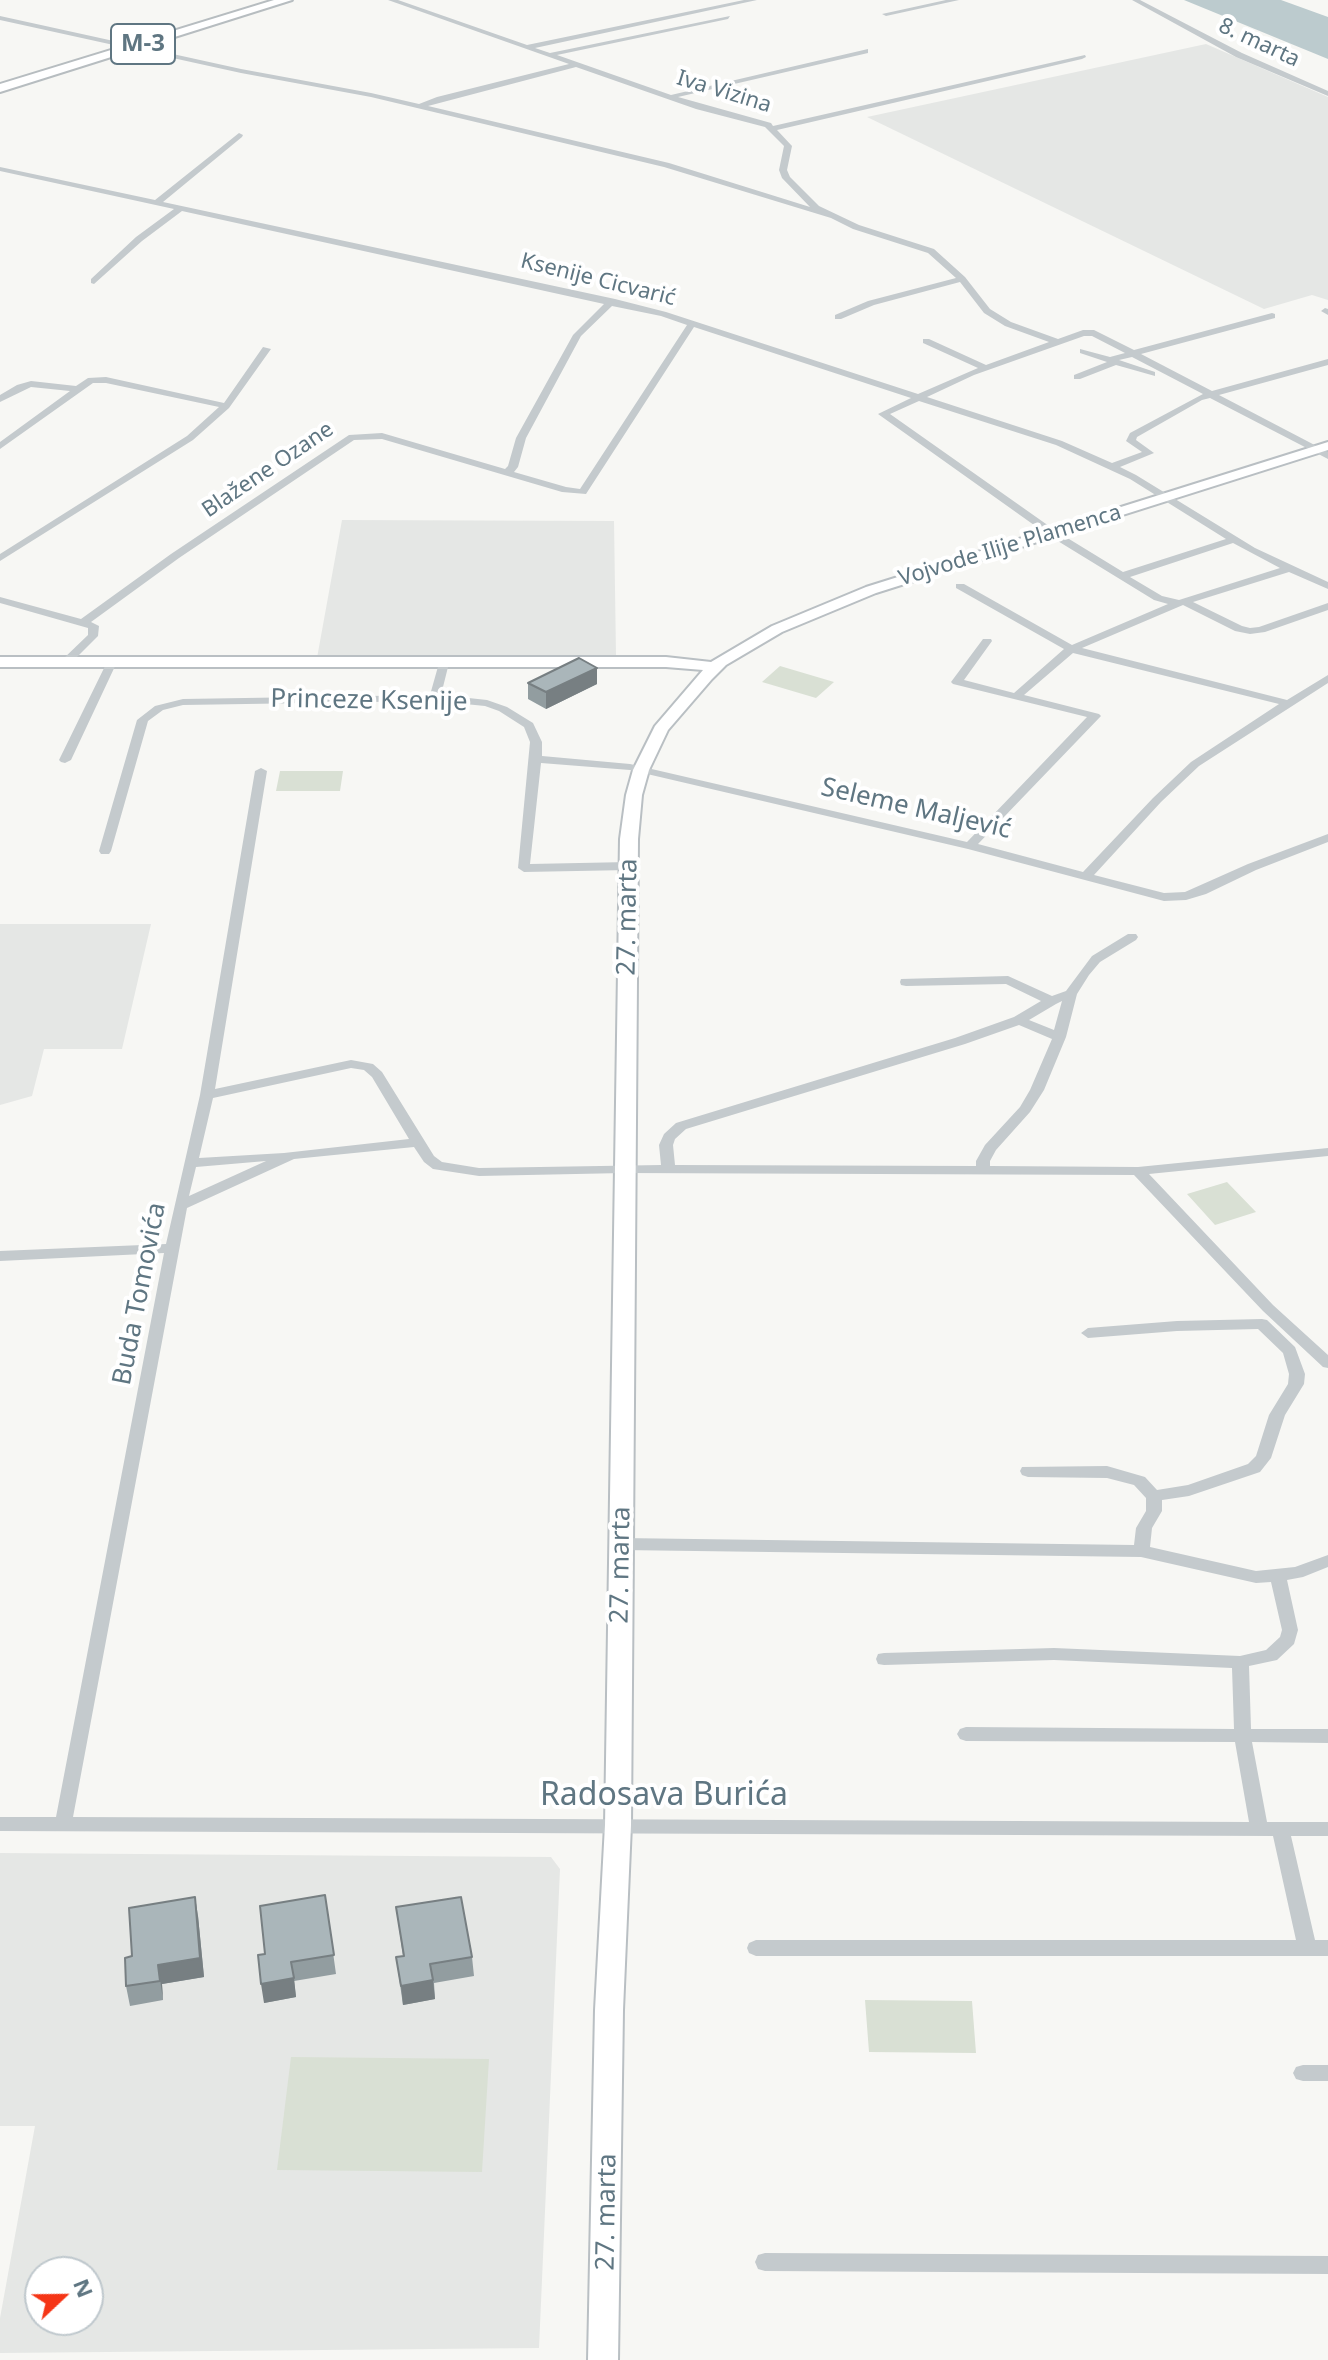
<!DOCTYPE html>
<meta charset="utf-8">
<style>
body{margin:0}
#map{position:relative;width:1328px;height:2360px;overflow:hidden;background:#f7f7f4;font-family:"Noto Sans",sans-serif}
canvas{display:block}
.north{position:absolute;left:24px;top:2256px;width:80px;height:80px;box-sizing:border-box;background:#fff;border:2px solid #bfc8cd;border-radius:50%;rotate:68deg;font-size:22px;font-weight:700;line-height:32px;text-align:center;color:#5f7682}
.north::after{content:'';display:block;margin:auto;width:28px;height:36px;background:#f53516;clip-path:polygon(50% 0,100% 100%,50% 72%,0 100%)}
</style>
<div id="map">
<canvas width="1328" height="2360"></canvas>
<div class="north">N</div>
</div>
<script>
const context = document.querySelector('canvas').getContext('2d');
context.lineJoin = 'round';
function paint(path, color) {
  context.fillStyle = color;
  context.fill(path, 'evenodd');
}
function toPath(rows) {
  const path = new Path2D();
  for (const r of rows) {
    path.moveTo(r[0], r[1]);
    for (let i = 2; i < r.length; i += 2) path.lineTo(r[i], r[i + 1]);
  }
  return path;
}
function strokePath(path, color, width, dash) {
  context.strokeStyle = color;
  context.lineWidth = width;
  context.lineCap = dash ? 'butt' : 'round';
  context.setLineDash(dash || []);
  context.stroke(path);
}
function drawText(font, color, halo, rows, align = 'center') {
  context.font = font + ' "Noto Sans",sans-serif';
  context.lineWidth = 8;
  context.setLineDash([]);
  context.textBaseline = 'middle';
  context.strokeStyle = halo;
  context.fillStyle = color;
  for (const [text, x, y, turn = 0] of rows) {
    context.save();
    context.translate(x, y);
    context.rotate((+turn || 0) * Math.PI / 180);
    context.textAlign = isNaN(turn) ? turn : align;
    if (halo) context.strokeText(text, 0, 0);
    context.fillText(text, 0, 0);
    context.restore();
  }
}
paint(toPath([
 [1206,44,1328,97,1328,300,1312,295,1264,309,867,117],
 [342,520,614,521,616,656,317,658],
 [0,924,151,924,122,1049,44,1049,32,1096,0,1105],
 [0,1853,551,1857,560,1869,539,2348,0,2353,0,2318,35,2126,0,2126],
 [40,2272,88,2272,88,2320,40,2320]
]), '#e5e7e5');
paint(toPath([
 [780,666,834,682,816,698,762,682],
 [280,771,343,771,340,791,276,791],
 [1227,1182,1256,1212,1215,1225,1187,1194],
 [865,2000,972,2001,976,2053,869,2052],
 [291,2057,489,2059,482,2172,277,2170]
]), '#d9e0d4');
paint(toPath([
 [1184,0,1281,0,1328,17,1328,59]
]), '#bccbce');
const secondary = toPath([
 [1328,442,1328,450,876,593,782,632,726,665,712,679,668,730,649,770,642,795,638,839,631,1825,623,2010,618,2360,588,2360,595,2010,605,1825,620,839,626,795,633,770,655,726,703,670,666,667,0,667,0,657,666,657,711,662,772,626,866,587,1328,442]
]);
const primary = toPath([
 [274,0,292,0,0,92,0,84,274,0]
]);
strokePath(secondary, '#b9bfc3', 4);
strokePath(primary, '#b7bdc0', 4);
paint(toPath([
 [388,0,398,0,527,45,744,0,757,0,535,48,550,53,730,16,728,19,557,55,671,95,868,49,868,53,678,97,771,123,773,126,1085,55,1086,57,1082,59,777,130,792,146,787,170,790,177,819,206,859,225,934,249,965,277,990,309,1011,322,1058,339,1083,330,1094,330,1134,350,1272,313,1275,314,1275,318,1141,354,1212,391,1328,359,1328,365,1219,395,1328,452,1328,459,1210,398,1202,400,1137,437,1136,440,1154,453,1120,467,1136,475,1255,548,1328,582,1328,589,1289,572,1193,602,1242,626,1250,628,1259,627,1328,603,1328,610,1265,632,1250,634,1235,631,1183,605,1082,648,1287,700,1328,675,1328,683,1199,766,1161,802,1094,875,1164,893,1185,892,1248,864,1328,834,1328,842,1256,870,1206,894,1186,900,1164,901,968,849,630,770,541,763,530,864,629,862,635,866,629,870,524,872,518,868,530,742,524,727,499,711,485,706,435,701,183,705,163,710,148,721,111,851,109,854,101,854,99,851,137,720,155,706,183,699,430,695,439,663,444,660,449,663,441,695,487,700,507,707,533,723,542,742,542,756,630,764,967,842,1087,717,953,684,951,682,983,639,991,639,992,641,964,680,1014,693,1064,649,956,588,956,584,964,584,1072,645,1168,604,1154,600,1048,535,878,414,911,398,694,327,586,494,562,492,382,439,354,440,179,558,91,622,99,626,98,636,70,664,62,664,62,660,88,635,88,628,0,603,0,597,81,619,171,554,349,435,382,433,505,469,508,466,516,438,573,335,604,304,182,211,142,241,94,284,91,283,91,279,136,237,174,209,0,171,0,167,155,200,239,133,243,135,242,137,163,202,615,299,666,312,918,394,978,368,923,343,923,339,929,339,986,365,1049,342,1005,326,984,313,960,282,874,305,841,319,835,319,835,315,868,301,956,278,928,253,853,229,831,218,664,167,371,97,241,73,0,20,0,16,241,69,371,93,419,104,437,97,569,64,388,0],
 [576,67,696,109,765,127,784,146,779,170,782,178,810,207,669,163,428,106,576,67],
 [612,306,661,316,687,325,580,489,566,487,514,472,518,467,526,438,581,336,612,306],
 [1084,336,1092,336,1125,353,1110,357,1080,349,1080,353,1107,362,1074,375,1074,379,1080,379,1116,365,1155,376,1155,372,1119,360,1132,357,1203,394,1130,433,1126,441,1142,452,1112,463,1062,441,927,397,974,375,1084,336],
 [919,401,1056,445,1130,479,1226,539,1123,572,1056,531,890,414,919,401],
 [1233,543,1280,568,1179,600,1162,596,1130,577,1233,543],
 [1073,653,1279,704,1191,762,1153,798,1083,872,978,844,1101,716,1099,714,1024,695,1073,653],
 [946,0,959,0,886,16,882,14,946,0],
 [1132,0,1140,0,1242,53,1328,91,1328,96,1236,57,1132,0],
 [1325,308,1328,309,1328,315,1321,311,1325,308],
 [263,347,271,349,229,408,193,440,0,561,0,554,187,436,219,407,106,383,93,383,0,449,0,442,70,391,31,387,0,402,0,395,17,385,31,381,76,386,88,378,106,377,224,403,263,347],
 [112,659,117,662,71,760,65,763,61,762,59,760,107,662,112,659],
 [261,768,267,771,215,1089,351,1060,373,1064,382,1072,434,1156,442,1162,479,1168,661,1165,659,1145,664,1134,676,1123,955,1038,1014,1017,1041,1001,1006,984,906,986,901,985,900,982,901,979,1008,976,1052,996,1066,991,1092,956,1128,934,1136,934,1138,937,1136,940,1100,962,1089,975,1077,994,1066,1037,1044,1090,1030,1112,996,1150,990,1161,990,1166,1138,1167,1328,1148,1328,1156,1149,1174,1273,1305,1328,1355,1328,1368,1323,1367,1263,1311,1134,1175,624,1173,479,1176,433,1169,424,1162,414,1147,294,1159,187,1208,73,1817,1249,1822,1235,1742,966,1741,960,1739,957,1734,960,1729,966,1727,1234,1729,1232,1668,1054,1660,884,1665,878,1664,876,1659,878,1654,884,1653,1054,1648,1240,1656,1266,1650,1280,1637,1282,1630,1271,1582,1256,1583,1141,1557,621,1550,615,1548,613,1544,615,1540,621,1538,1134,1545,1136,1528,1146,1511,1146,1498,1134,1485,1107,1478,1028,1477,1022,1475,1020,1471,1022,1467,1107,1466,1145,1477,1157,1490,1188,1485,1248,1464,1256,1456,1269,1415,1288,1384,1289,1374,1283,1353,1258,1329,1177,1331,1088,1338,1081,1333,1088,1328,1177,1321,1262,1319,1267,1320,1295,1347,1305,1374,1304,1384,1285,1415,1271,1458,1260,1472,1189,1496,1162,1500,1162,1511,1152,1528,1150,1547,1256,1571,1295,1567,1328,1555,1328,1567,1303,1577,1287,1580,1298,1630,1294,1644,1277,1660,1249,1666,1251,1729,1328,1729,1328,1743,1252,1742,1267,1822,1328,1822,1328,1836,1291,1836,1315,1940,1328,1940,1328,1956,756,1956,749,1953,747,1948,749,1943,756,1940,1296,1940,1273,1836,0,1831,0,1817,56,1817,164,1253,0,1261,0,1251,166,1244,200,1095,255,771,261,768],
 [1062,1001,1054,1030,1029,1020,1056,1004,1062,1001],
 [1019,1025,1052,1039,1030,1090,1020,1107,985,1145,976,1161,976,1166,675,1165,673,1145,675,1139,686,1129,965,1044,1019,1025],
 [351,1068,364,1070,372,1077,409,1139,284,1153,199,1158,213,1098,351,1068],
 [266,1161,189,1196,196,1167,266,1161],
 [1303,2065,1328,2065,1328,2081,1303,2081,1296,2079,1293,2073,1296,2067,1303,2065],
 [765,2253,1328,2256,1328,2274,765,2271,758,2269,755,2262,758,2255,765,2253]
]), '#c4cacd');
paint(secondary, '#fff');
paint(primary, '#fff');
paint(toPath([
 [597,668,597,684,546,709,528,699,528,683],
 [325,1895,336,1974,294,1981,296,1997,264,2003,265,1954],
 [396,1907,472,1957,474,1976,434,1983,435,1999,403,2005,396,1957,403,1956],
 [198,1916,204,1977,162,1984,163,2000,130,2006,126,1986,132,1956]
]), '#929da0');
paint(toPath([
 [597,668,597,684,546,709,546,692],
 [195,1897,198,1916,204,1977,162,1984,163,2000,158,1965],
 [294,1978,296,1997,264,2003,261,1984],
 [433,1980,435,1999,403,2005,401,1986]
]), '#777f82');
const building = toPath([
 [579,658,597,668,546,692,528,683,579,658],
 [325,1895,334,1955,291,1962,294,1978,261,1984,258,1955,265,1954,260,1906,325,1895],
 [195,1897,200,1958,158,1965,160,1981,126,1986,125,1958,132,1956,129,1908,195,1897],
 [461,1897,472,1957,430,1964,433,1980,401,1986,396,1957,404,1956,396,1907,461,1897]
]);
paint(building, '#aab6ba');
strokePath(building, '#777f82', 2);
drawText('22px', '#5f7682', '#fff', [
 ["8. marta",1259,43,25],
 ["Iva Vizina",724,92,17],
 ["Ksenije Cicvarić",598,280,14],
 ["Blažene Ozane",268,470,-34],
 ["Vojvode Ilije Plamenca",1010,546,-17]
]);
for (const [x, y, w] of [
 [143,44,64]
]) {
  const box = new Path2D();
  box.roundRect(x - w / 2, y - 20, w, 40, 6);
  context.fillStyle = '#fff';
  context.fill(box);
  strokePath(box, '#5f7682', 2);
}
drawText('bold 24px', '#5f7682', null, [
 ["M-3",143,44]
]);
drawText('26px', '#5f7682', '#fff', [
 ["Princeze Ksenije",369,701,1],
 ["Seleme Maljević",916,809,13],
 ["27. marta",628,917,-89],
 ["Buda Tomovića",140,1294,-79],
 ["27. marta",621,1565,-89],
 ["27. marta",607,2212,-89]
]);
drawText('32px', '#5f7682', '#fff', [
 ["Radosava Burića",664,1796]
]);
</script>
